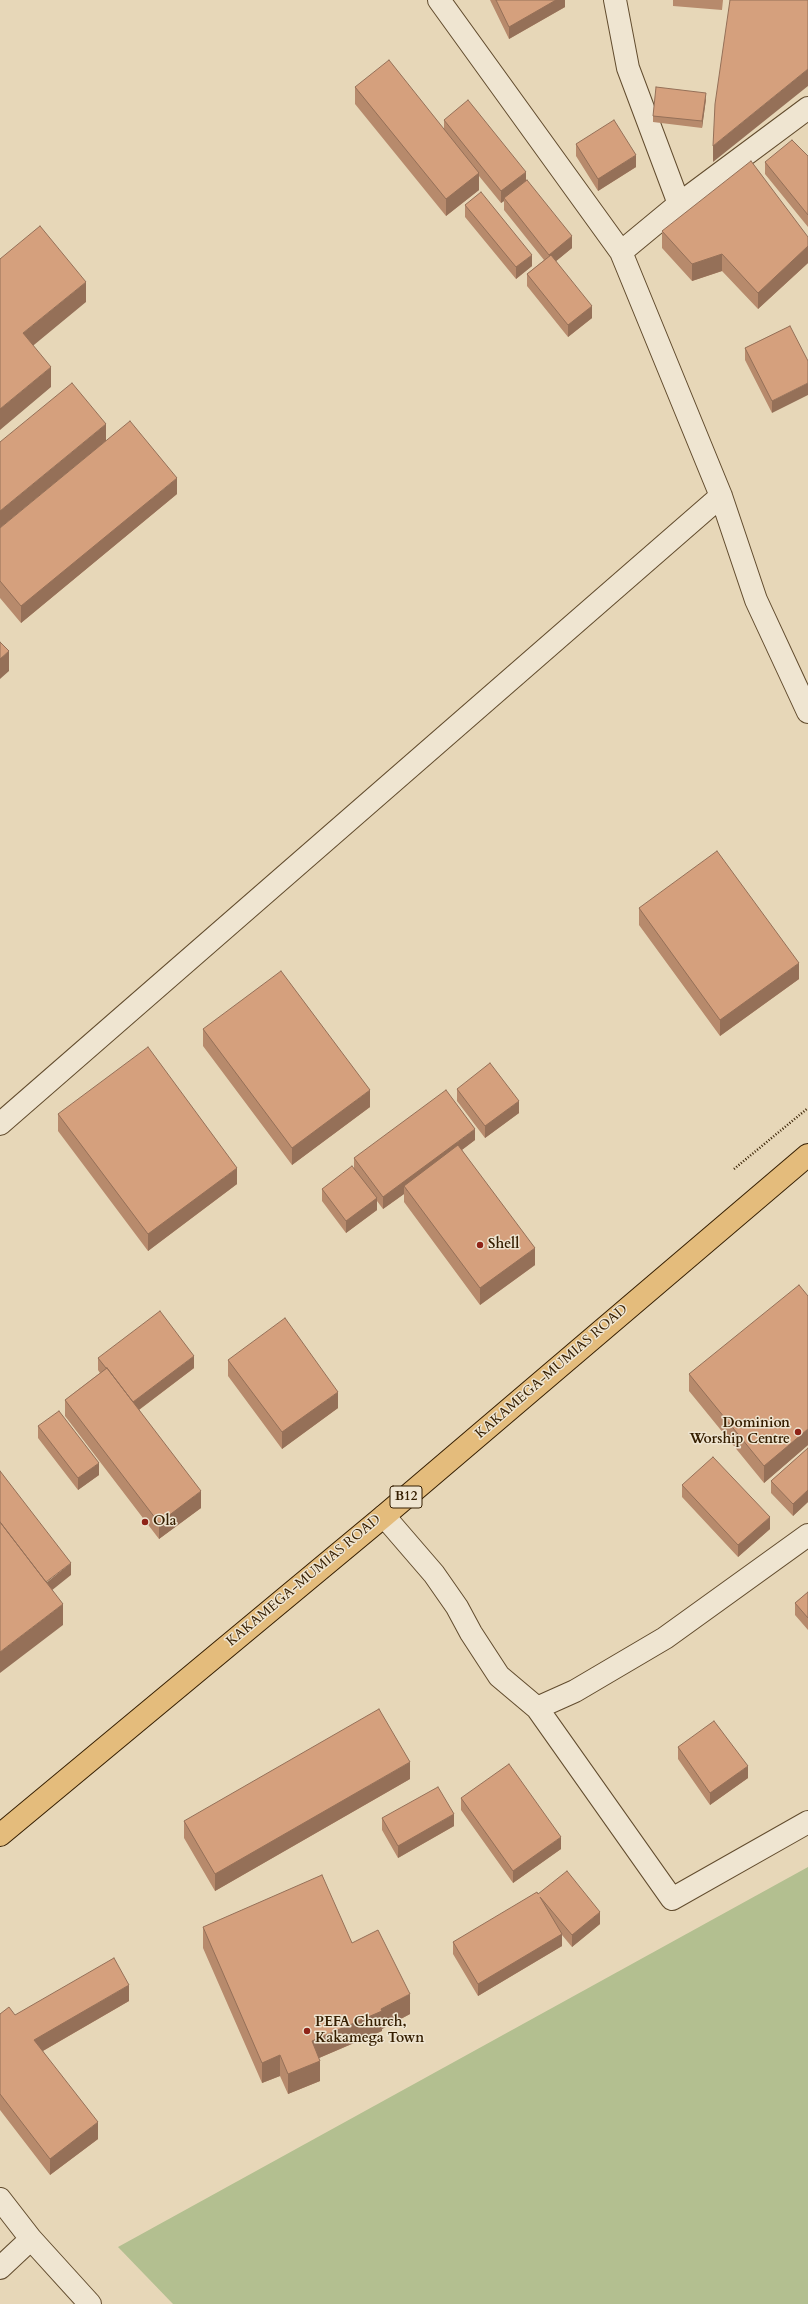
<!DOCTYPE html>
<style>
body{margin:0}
canvas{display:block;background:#e7d7b8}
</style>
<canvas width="808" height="2304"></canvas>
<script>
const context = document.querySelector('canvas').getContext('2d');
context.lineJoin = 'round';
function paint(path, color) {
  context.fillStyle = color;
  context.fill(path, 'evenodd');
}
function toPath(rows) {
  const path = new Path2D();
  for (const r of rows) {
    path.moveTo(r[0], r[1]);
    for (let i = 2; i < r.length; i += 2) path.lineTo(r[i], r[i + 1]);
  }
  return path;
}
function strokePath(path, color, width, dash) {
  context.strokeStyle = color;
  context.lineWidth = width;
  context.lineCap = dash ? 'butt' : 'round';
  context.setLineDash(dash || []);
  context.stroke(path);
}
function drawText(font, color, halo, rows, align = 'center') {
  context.font = font + ' Cardo,serif';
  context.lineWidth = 3;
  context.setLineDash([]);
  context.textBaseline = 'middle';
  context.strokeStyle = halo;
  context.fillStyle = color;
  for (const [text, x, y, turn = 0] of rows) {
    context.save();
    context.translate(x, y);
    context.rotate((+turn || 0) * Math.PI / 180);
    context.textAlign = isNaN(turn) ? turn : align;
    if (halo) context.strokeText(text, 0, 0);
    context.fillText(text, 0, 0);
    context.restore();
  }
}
paint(toPath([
 [808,1867,808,2304,173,2304,118,2247]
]), '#b3bf90');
const minor = toPath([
 [439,0,621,252,721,496,756,600,808,712],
 [615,0,628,68,679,204],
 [621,252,679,204,808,108],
 [0,1124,721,496],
 [384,1516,434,1574,457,1607,471,1633,499,1676,537,1708,575,1691,665,1638,808,1535],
 [537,1708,672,1899,808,1822],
 [0,2199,31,2239,90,2304],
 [0,2268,31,2239]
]);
const highway = toPath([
 [0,1835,384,1516,808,1155]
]);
strokePath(minor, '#624c2e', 24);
strokePath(highway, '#351e00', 24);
strokePath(toPath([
 [734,1169,808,1108]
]), '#351e00', 2.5, [1, 2]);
strokePath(minor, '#efe5d1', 22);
strokePath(highway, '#e4bc7c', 22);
paint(toPath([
 [490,0,565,0,565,7,509,39],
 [673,0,723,0,722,10,673,6],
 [355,87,444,129,444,120,526,182,572,248,556,261,592,318,568,337,527,286,527,274,544,260,504,210,504,201,501,203,479,176,479,190,446,216,355,104],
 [706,99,702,128,653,122,653,116],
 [576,144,636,167,598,191,576,156],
 [808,156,808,227,765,174,765,162],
 [465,205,532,266,516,279,465,217],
 [662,231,808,237,808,263,758,309,722,271,692,281,662,248],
 [790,326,772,413,745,360,745,348],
 [177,494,21,623,0,598,0,528],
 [639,908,799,979,720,1036,639,925],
 [203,1029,370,1107,292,1165,203,1046],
 [457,1089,519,1113,485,1138,457,1101],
 [58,1114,237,1184,148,1251,58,1131],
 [475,1140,462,1150,535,1265,480,1305,404,1202,404,1194,383,1209,377,1201,377,1210,346,1233,322,1201,322,1189,354,1168,354,1158],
 [808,1296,808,1445,764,1483,689,1391,689,1374],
 [98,1358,194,1368,139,1410,201,1508,159,1539,65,1416,65,1400,100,1373,98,1370],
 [228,1360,338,1408,282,1449,228,1376],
 [38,1426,99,1475,78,1490,38,1438],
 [808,1448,808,1502,793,1516,771,1493,771,1481],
 [682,1485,770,1529,738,1557,682,1497],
 [808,1592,808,1630,795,1615,795,1603],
 [678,1747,748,1778,710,1805,678,1759],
 [410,1779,215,1891,184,1838,184,1821],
 [461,1798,561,1849,513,1883,461,1810],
 [382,1818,454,1826,398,1858,382,1830],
 [538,1894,600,1924,572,1947,562,1935,562,1946,478,1996,453,1954,453,1942],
 [203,1927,352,1943,410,2014,382,2029,382,2031,319,2058,320,2081,288,2094,280,2076,262,2083,203,1948],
 [129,2001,43,2051,98,2139,50,2175,0,2110,0,2014,15,2015]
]), '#b78a6c');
paint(toPath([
 [556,0,565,0,565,7,509,39,509,27],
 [808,69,808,86,713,162,713,146],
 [706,93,706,99,702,128,702,121],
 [636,155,636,167,598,191,598,179],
 [526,172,526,183,504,198,504,201,501,203,501,191],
 [479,173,479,190,446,216,446,199],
 [572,236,572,248,549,267,549,255],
 [808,246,808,263,758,309,758,293],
 [722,254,722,271,692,281,692,264],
 [532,255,532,266,516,279,516,267],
 [86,282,86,302,23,354,23,333],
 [592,306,592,318,568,337,568,325],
 [51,367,51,387,0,430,0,409],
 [808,383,808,395,772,413,772,401],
 [106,424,106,441,0,528,0,511],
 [177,478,177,494,21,623,21,606],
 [9,651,9,671,0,679,0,659],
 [799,963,799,979,720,1036,720,1020],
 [370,1090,370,1107,292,1165,292,1148],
 [519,1101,519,1113,485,1138,485,1126],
 [475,1129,475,1140,407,1191,404,1186,404,1194,383,1209,383,1197],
 [237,1168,237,1184,148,1251,148,1234],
 [377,1198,377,1210,346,1233,346,1221],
 [535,1248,535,1265,480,1305,480,1288],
 [194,1356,194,1368,132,1415,132,1403],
 [338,1392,338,1408,282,1449,282,1432],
 [808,1429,808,1445,764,1483,764,1466],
 [99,1463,99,1475,78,1490,78,1478],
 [808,1490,808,1502,793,1516,793,1504],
 [201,1491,201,1508,159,1539,159,1523],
 [770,1517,770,1529,738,1557,738,1545],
 [71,1563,71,1575,46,1595,46,1583],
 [63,1604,63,1625,0,1673,0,1652],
 [410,1762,410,1779,215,1891,215,1874],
 [748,1766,748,1778,710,1805,710,1793],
 [454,1814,454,1826,398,1858,398,1846],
 [561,1837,561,1849,513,1883,513,1871],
 [600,1912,600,1924,572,1947,572,1935],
 [562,1934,562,1946,478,1996,478,1984],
 [129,1985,129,2001,34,2056,34,2040],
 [410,1994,410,2014,382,2029,382,2031,312,2061,312,2041,381,2009],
 [280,2055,280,2076,262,2083,262,2063],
 [320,2061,320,2081,288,2094,288,2074],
 [98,2122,98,2139,50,2175,50,2159]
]), '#957058');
const building = toPath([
 [496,0,556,0,509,27,496,0],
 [730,0,808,0,808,69,713,146,715,104,730,0],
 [389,60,479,173,446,199,355,87,389,60],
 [656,87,706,93,702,121,653,116,656,87],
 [468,100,526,172,501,191,444,120,468,100],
 [614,120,636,155,598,179,576,144,614,120],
 [792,140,808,156,808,215,765,162,792,140],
 [751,161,808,237,808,246,758,293,722,254,692,264,662,231,751,161],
 [527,180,572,236,549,255,504,198,527,180],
 [481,192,532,255,516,267,465,205,481,192],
 [40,226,86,282,23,333,51,367,0,409,0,259,40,226],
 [551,255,592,306,568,325,527,274,551,255],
 [790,326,808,361,808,383,772,401,745,348,790,326],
 [72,383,106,424,0,511,0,442,72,383],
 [130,421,177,478,21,606,0,581,0,528,130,421],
 [0,642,9,651,0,659,0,642],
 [717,851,799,963,720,1020,639,908,717,851],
 [281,971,370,1090,292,1148,203,1029,281,971],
 [148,1047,237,1168,148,1234,58,1114,148,1047],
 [490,1063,519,1101,485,1126,457,1089,490,1063],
 [446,1090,475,1129,383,1197,354,1158,446,1090],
 [458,1145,535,1248,480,1288,404,1186,458,1145],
 [352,1166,377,1198,346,1221,322,1189,352,1166],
 [799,1285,808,1296,808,1429,764,1466,689,1374,799,1285],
 [160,1311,194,1356,133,1402,107,1368,106,1368,98,1358,160,1311],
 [285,1318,338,1392,282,1432,228,1360,285,1318],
 [107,1368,201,1491,159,1523,65,1400,107,1368],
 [59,1411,99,1463,78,1478,38,1426,59,1411],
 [808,1448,808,1490,793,1504,771,1481,808,1448],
 [713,1457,770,1517,738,1545,682,1485,713,1457],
 [0,1471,71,1563,46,1582,0,1522,0,1471],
 [0,1522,63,1604,0,1652,0,1522],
 [808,1592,808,1618,795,1603,808,1592],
 [379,1709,410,1762,215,1874,184,1821,379,1709],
 [714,1721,748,1766,710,1793,678,1747,714,1721],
 [509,1764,561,1837,513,1871,461,1798,509,1764],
 [438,1787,454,1814,398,1846,382,1818,438,1787],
 [567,1871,600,1912,572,1935,540,1897,562,1934,478,1984,453,1942,537,1892,538,1894,567,1871],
 [322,1875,352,1943,378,1930,410,1994,381,2009,382,2011,312,2041,320,2061,288,2074,280,2055,262,2063,203,1927,322,1875],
 [114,1958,129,1985,34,2040,98,2122,50,2159,0,2094,0,2014,9,2007,15,2015,114,1958]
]);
paint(building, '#d5a07d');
strokePath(building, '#957058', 1);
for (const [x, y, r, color] of [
 [480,1245,4,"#8f2418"],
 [798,1432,4,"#8f2418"],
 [145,1522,4,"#8f2418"],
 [307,2031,4,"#8f2418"]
]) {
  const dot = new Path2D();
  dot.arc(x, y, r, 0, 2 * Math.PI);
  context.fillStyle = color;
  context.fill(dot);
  strokePath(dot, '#efe5d1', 1.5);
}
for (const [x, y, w] of [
 [406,1497,32]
]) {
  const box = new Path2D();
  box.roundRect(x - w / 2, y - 11, w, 22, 3);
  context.fillStyle = '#efe5d1';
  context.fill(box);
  strokePath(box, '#351e00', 1);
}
drawText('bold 13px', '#351e00', null, [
 ["B12",406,1497]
]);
drawText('bold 14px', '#351e00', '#efe5d1', [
 ["Shell",488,1245],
 ["Dominion",790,1424,"right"],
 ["Worship Centre",790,1440,"right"],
 ["Ola",153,1522],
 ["PEFA Church,",315,2023],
 ["Kakamega Town",315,2039]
], 'left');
drawText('14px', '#351e00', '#efe5d1', [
 ["KAKAMEGA-MUMIAS ROAD",552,1372,-41],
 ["KAKAMEGA-MUMIAS ROAD",304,1581,-40]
]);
</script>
